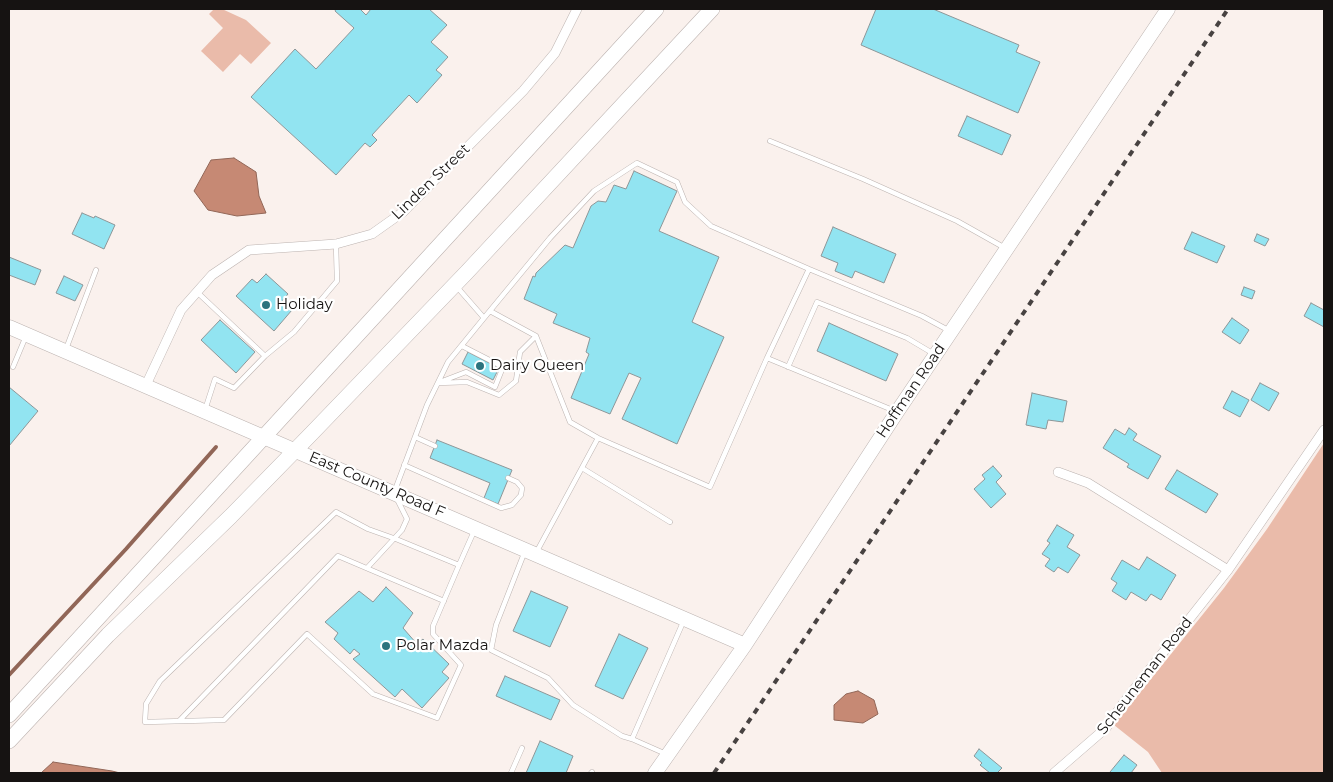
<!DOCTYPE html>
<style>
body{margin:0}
#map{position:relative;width:1333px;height:782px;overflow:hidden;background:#faf1ed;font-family:Montserrat,sans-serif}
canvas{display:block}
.frame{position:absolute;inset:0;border:10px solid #161312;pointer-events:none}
</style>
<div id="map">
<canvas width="1333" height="782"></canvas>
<div class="frame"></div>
</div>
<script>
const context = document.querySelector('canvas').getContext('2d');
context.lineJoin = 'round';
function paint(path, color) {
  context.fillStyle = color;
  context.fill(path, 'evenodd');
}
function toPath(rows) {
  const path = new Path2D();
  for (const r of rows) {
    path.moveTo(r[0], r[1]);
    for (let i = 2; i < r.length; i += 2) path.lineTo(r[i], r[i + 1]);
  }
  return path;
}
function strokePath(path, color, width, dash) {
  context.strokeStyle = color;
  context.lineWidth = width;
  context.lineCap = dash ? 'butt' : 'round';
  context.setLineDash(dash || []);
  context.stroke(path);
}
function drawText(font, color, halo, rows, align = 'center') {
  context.font = font + ' Montserrat,sans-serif';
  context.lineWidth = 4.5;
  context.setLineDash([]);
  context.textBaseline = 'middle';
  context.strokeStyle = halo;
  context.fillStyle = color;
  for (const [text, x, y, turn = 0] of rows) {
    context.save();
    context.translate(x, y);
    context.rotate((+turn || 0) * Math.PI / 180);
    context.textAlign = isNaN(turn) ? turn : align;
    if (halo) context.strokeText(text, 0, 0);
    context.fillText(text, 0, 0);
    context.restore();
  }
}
paint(toPath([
 [214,9,222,9,246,20,271,43,251,64,240,54,223,72,201,51,223,28,209,14],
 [1324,443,1324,773,1162,773,1148,752,1114,725,1224,588,1267,529]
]), '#eabbaa');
const water = toPath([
 [234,158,256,172,259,196,266,213,237,216,208,210,194,191,211,160,234,158],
 [858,691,874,700,878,714,863,723,834,720,834,705,846,694,858,691],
 [53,762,112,771,120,773,41,773,53,762]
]);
paint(water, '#c68974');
strokePath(water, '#916657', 1);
strokePath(toPath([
 [9,675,126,549,216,447]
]), '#916657', 4);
const building = toPath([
 [336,9,360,9,366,15,371,9,429,9,447,25,431,42,448,57,436,70,442,75,417,103,409,95,372,135,377,140,370,147,365,143,336,175,251,97,295,49,316,69,354,28,335,11,336,9],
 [876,9,933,9,1019,45,1016,52,1040,62,1018,113,861,45,876,9],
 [967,116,1011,135,1002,155,958,136,967,116],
 [634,171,677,191,659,231,719,257,692,322,724,337,677,444,622,419,641,378,629,373,610,414,571,398,589,354,586,352,590,338,553,323,557,314,524,299,533,276,535,277,536,273,565,245,573,248,591,206,598,201,606,202,614,185,626,189,634,171],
 [82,213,94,218,95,216,115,225,104,249,72,234,82,213],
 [833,227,896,254,884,283,855,271,852,278,835,271,838,263,821,256,833,227],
 [1192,232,1225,246,1217,263,1184,249,1192,232],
 [1257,234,1269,239,1265,246,1254,241,1257,234],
 [9,257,41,270,35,285,9,275,9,257],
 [266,274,288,294,282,301,292,310,274,331,236,296,252,279,257,283,266,274],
 [64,276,83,285,75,301,56,293,64,276],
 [1244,287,1255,291,1252,299,1241,295,1244,287],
 [1311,303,1324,310,1324,327,1304,316,1311,303],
 [1232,318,1249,330,1240,344,1222,332,1232,318],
 [220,320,255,352,236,373,201,340,220,320],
 [829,323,898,354,886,381,817,351,829,323],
 [468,352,499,368,493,380,462,364,468,352],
 [1260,383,1279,393,1269,411,1251,400,1260,383],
 [9,387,38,411,9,446,9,387],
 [1232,391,1249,400,1240,417,1223,408,1232,391],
 [1032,393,1067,401,1063,422,1048,420,1046,429,1026,425,1032,393],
 [1129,428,1137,434,1133,440,1161,456,1148,479,1127,467,1129,464,1103,448,1115,429,1125,435,1129,428],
 [437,440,512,470,498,504,484,498,490,483,430,458,437,440],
 [993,466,1002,476,996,482,1006,494,991,508,974,489,985,479,982,475,993,466],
 [1177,470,1218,494,1206,513,1165,489,1177,470],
 [1057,525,1074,535,1067,547,1080,555,1068,573,1058,567,1054,572,1045,566,1050,559,1042,554,1050,543,1047,541,1057,525],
 [1147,557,1176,575,1161,600,1151,594,1146,601,1131,592,1126,600,1112,591,1117,583,1111,579,1122,560,1139,570,1147,557],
 [386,587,413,613,403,628,417,644,423,639,449,664,442,672,449,678,422,708,402,689,395,697,353,659,360,654,354,649,350,654,334,639,338,633,325,622,359,591,373,602,386,587],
 [531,591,568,607,550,647,513,631,531,591],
 [619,634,648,648,623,699,595,686,619,634],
 [505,676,560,700,551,720,496,696,505,676],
 [540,741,573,756,566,773,526,773,540,741],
 [979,749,1002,768,997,773,990,773,980,765,982,763,974,756,979,749],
 [1124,755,1137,765,1131,773,1112,773,1110,772,1124,755]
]);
paint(building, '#92e4f1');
strokePath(building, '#8d9698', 1);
const lane = toPath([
 [770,141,863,179,957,221,1005,248],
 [197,292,265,356],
 [490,311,536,336,570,422,598,438],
 [484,318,550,238,594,191,637,163,677,182,685,202,711,226,809,269],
 [66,349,96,270],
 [767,358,809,269,922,316,948,330],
 [13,367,26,336],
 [788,367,817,302,907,338,934,354],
 [440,382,466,372,495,387,503,367,462,346],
 [438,383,467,382,499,395,516,381,520,352,536,336],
 [205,410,215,379,234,388,265,356,294,332,337,281,336,244],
 [415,437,435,446],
 [404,465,501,508,512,505,521,495,522,488,517,482,508,478],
 [582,468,670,522],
 [395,490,427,405,448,362,484,318,457,287],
 [525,551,496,625,491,650,548,678,573,705,622,736,632,739],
 [536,553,598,438,710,487,767,358,895,411],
 [459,565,396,539,368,529,336,512,160,681,146,704,145,722,224,720,307,634,373,694,437,718,461,665,433,634,433,626,459,565,475,529],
 [367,568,402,530,407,519,397,499],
 [179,721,338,556,444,601],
 [666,754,632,739,684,620],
 [511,773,522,748],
 [591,773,592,772]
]);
const street = toPath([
 [146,385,181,310,212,275,249,250,336,244,372,234,403,212,523,91,555,53,577,9],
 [1058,472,1088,483,1228,570],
 [1054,773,1106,728,1124,702,1228,570,1324,430]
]);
const secondary = toPath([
 [9,327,745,645],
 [655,773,745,645,897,412,1168,9]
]);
const primary = toPath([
 [9,715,656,9],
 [9,741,108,635,231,516,312,433,467,272,712,9]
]);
strokePath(lane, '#bcb3b0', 5.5);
strokePath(street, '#bcb3b0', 10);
strokePath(secondary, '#bcb3b0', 15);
strokePath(primary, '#bcb3b0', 16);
strokePath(lane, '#fff', 4.5);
strokePath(street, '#fff', 9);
strokePath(secondary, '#fff', 14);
strokePath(primary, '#fff', 15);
strokePath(toPath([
 [714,773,1228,9]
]), '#474241', 4, [6, 6]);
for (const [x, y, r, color] of [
 [266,305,5,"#2c737e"],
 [480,366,5,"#2c737e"],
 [386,646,5,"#2c737e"]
]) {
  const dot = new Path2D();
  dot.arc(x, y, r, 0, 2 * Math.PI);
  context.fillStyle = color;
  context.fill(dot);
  strokePath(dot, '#fff', 2);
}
drawText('15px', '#161312', '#fff', [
 ["Linden Street",431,182,-44],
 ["Hoffman Road",911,391,-56],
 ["East County Road F",377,485,23],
 ["Scheuneman Road",1145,676,-52]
]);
drawText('15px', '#161312', '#fff', [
 ["Holiday",276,305],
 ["Dairy Queen",490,366],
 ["Polar Mazda",396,646]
], 'left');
</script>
